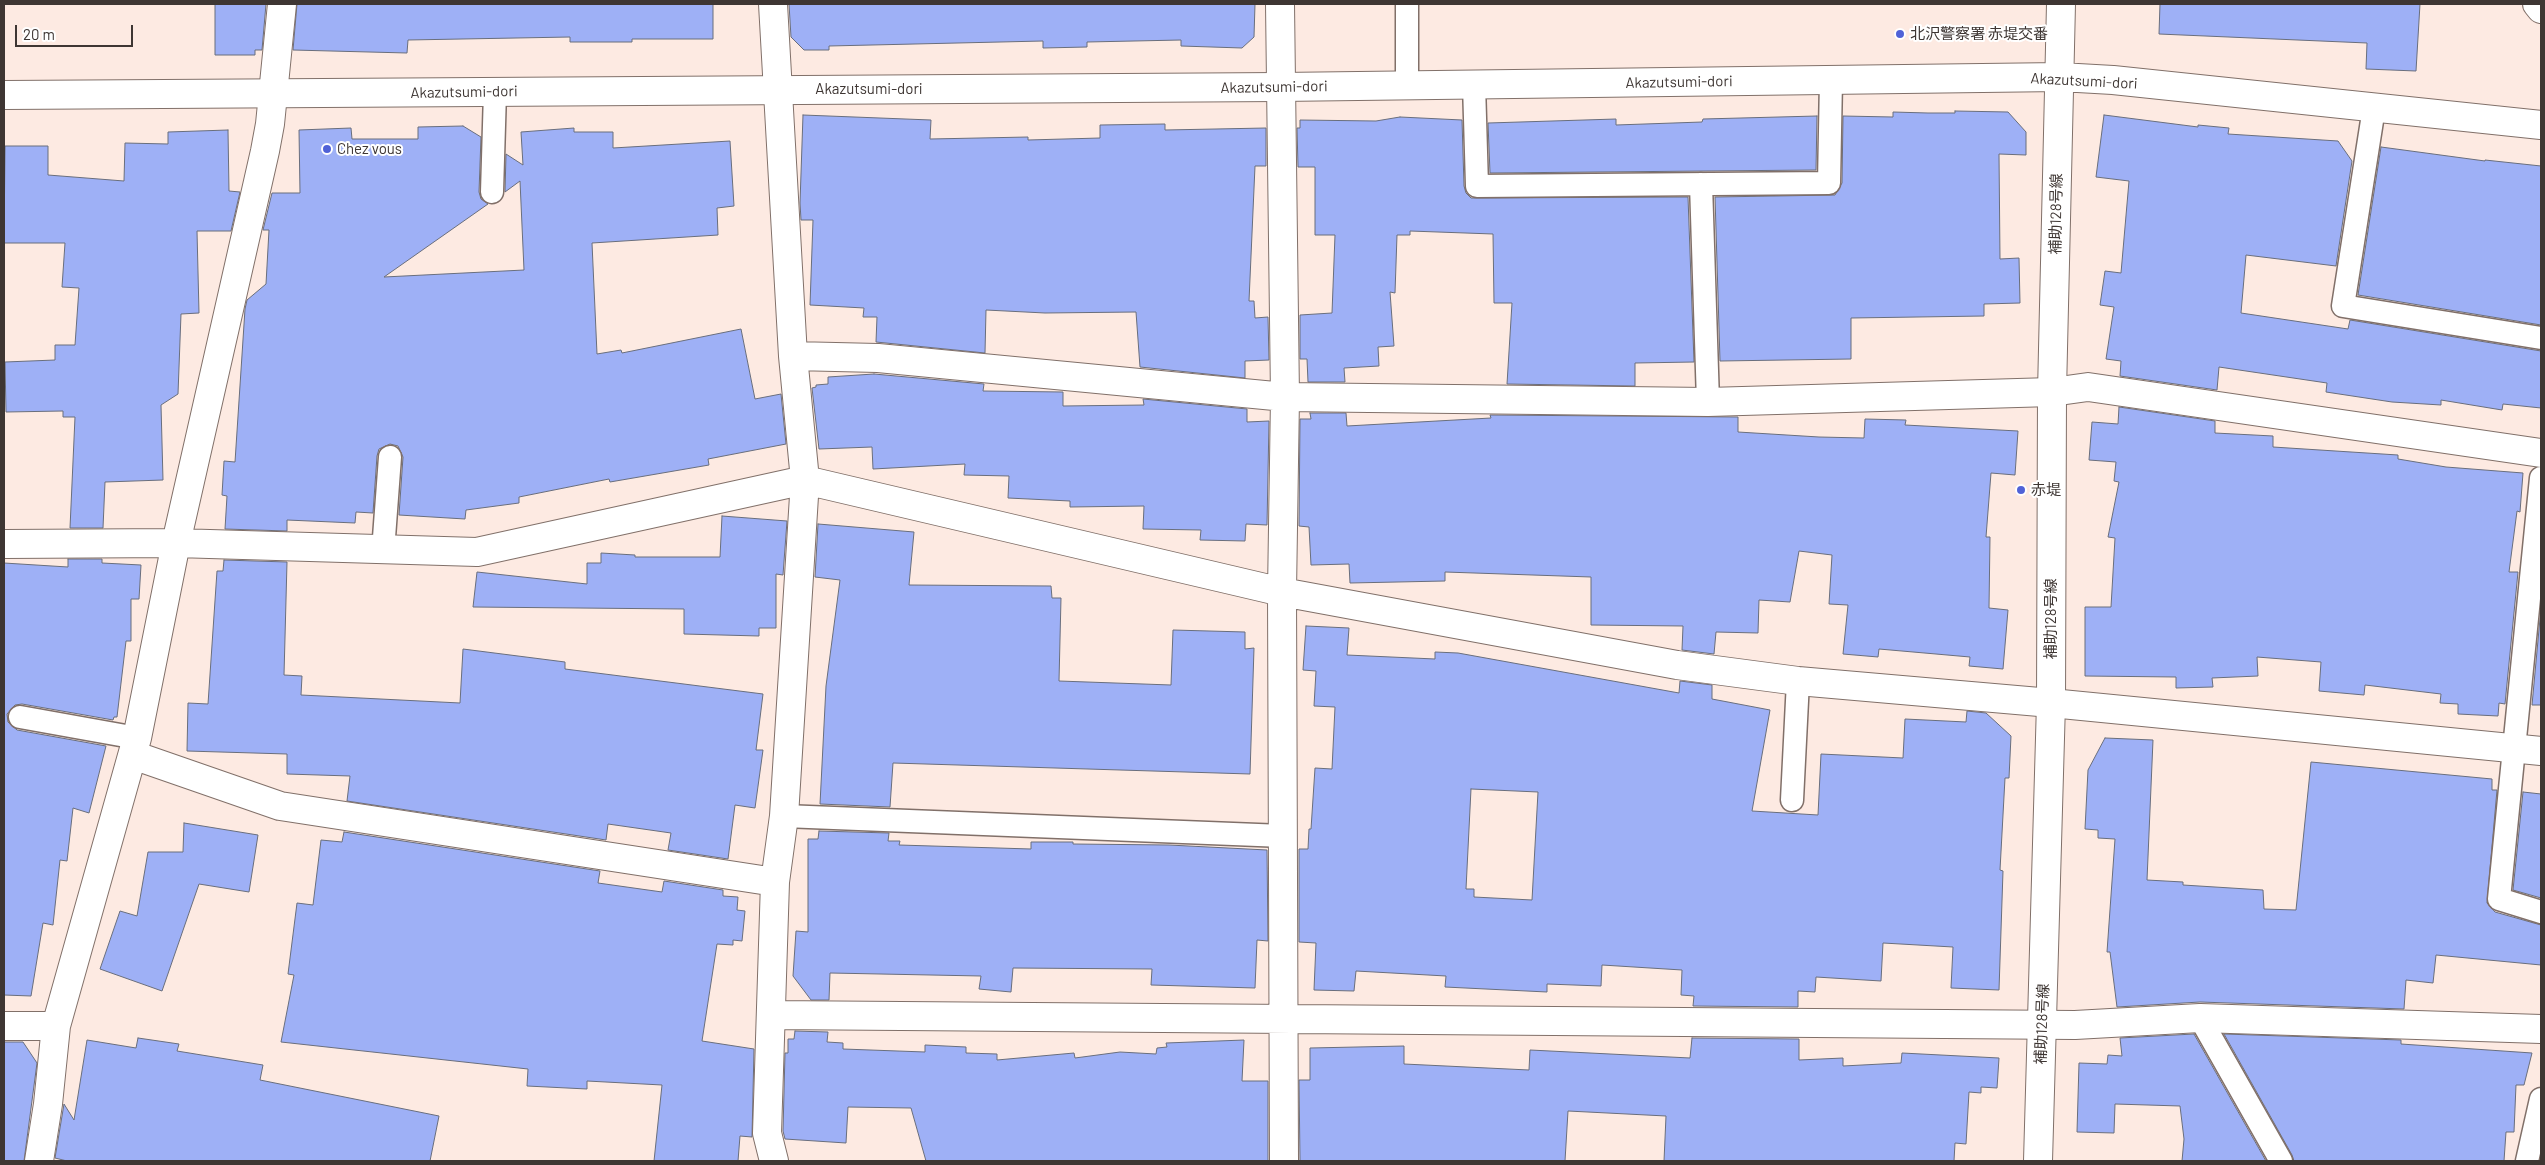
<!DOCTYPE html>
<meta charset="utf-8">
<style>
body{margin:0}
#map{position:relative;width:2545px;height:1165px;overflow:hidden;background:#fdeae2;font-family:Barlow,sans-serif}
canvas{display:block}
.frame{position:absolute;inset:0;border:5px solid #3e3633;pointer-events:none}
.scale{position:absolute;left:15px;top:25px;width:118px;height:22px;box-sizing:border-box;border:2px solid #3e3633;border-top:0;padding-left:6px;font-size:15px;line-height:18px;white-space:nowrap;color:#3e3633;-webkit-text-stroke:4px #fff;paint-order:stroke}
</style>
<div id="map">
<canvas width="2545" height="1165"></canvas>
<div class="frame"></div>
<div class="scale">20 m</div>
</div>
<script>
const context = document.querySelector('canvas').getContext('2d');
context.lineJoin = 'round';
function paint(path, color) {
  context.fillStyle = color;
  context.fill(path, 'evenodd');
}
function toPath(rows) {
  const path = new Path2D();
  for (const r of rows) {
    path.moveTo(r[0], r[1]);
    for (let i = 2; i < r.length; i += 2) path.lineTo(r[i], r[i + 1]);
  }
  return path;
}
function strokePath(path, color, width, dash) {
  context.strokeStyle = color;
  context.lineWidth = width;
  context.lineCap = dash ? 'butt' : 'round';
  context.setLineDash(dash || []);
  context.stroke(path);
}
function drawText(font, color, halo, rows, align = 'center') {
  context.font = font + ' Barlow,"Noto Sans JP",sans-serif';
  context.lineWidth = 4;
  context.setLineDash([]);
  context.textBaseline = 'middle';
  context.strokeStyle = halo;
  context.fillStyle = color;
  for (const [text, x, y, turn = 0] of rows) {
    context.save();
    context.translate(x, y);
    context.rotate((+turn || 0) * Math.PI / 180);
    context.textAlign = isNaN(turn) ? turn : align;
    if (halo) context.strokeText(text, 0, 0);
    context.fillText(text, 0, 0);
    context.restore();
  }
}
const building = toPath([
 [215,4,266,4,262,50,255,50,255,55,215,55,215,4],
 [297,4,713,4,713,39,632,39,632,42,570,42,570,37,408,40,407,53,293,50,297,4],
 [789,4,1255,4,1254,37,1242,48,1181,46,1181,40,1087,42,1087,47,1043,48,1043,41,829,46,829,50,804,50,791,37,789,4],
 [2160,4,2420,4,2416,71,2366,69,2367,43,2159,34,2160,4],
 [1955,111,2008,112,2026,132,2026,155,1999,154,2000,259,2019,258,2020,303,1984,304,1984,316,1851,318,1851,359,1720,361,1715,197,1835,195,1842,183,1843,116,1893,117,1893,112,1928,113,1955,113,1955,111],
 [803,115,931,120,930,139,1028,137,1028,140,1100,138,1100,125,1165,124,1165,130,1266,128,1266,166,1255,166,1249,301,1254,301,1255,318,1268,317,1269,360,1245,361,1245,378,1140,367,1136,312,1045,313,986,310,985,353,876,342,877,317,863,317,864,308,810,305,813,220,801,220,800,203,803,115],
 [2104,115,2198,127,2198,125,2229,128,2228,134,2338,141,2352,161,2336,266,2246,255,2241,313,2348,329,2350,320,2541,351,2541,408,2503,404,2502,410,2441,400,2441,405,2392,402,2326,392,2327,383,2219,367,2217,390,2120,376,2121,361,2106,359,2114,307,2100,305,2105,271,2121,273,2129,181,2096,177,2104,115],
 [1817,116,1816,170,1490,173,1488,123,1616,119,1616,125,1702,122,1703,119,1817,116],
 [1400,117,1462,120,1464,186,1466,193,1471,198,1688,197,1694,362,1635,363,1635,386,1507,384,1512,303,1494,303,1493,234,1410,231,1410,235,1397,235,1395,293,1390,292,1394,346,1378,347,1379,366,1344,368,1345,382,1308,382,1307,359,1300,359,1300,315,1332,313,1335,235,1315,235,1315,167,1298,167,1297,128,1300,128,1300,120,1376,121,1400,117],
 [463,126,481,137,479,192,481,199,488,204,384,277,524,270,520,181,505,192,506,154,523,165,521,132,574,128,574,132,613,132,613,148,730,141,734,206,717,208,718,235,592,243,597,354,621,350,622,353,741,329,755,399,781,394,786,444,708,459,709,465,610,482,609,479,519,497,519,503,466,510,465,519,399,515,403,457,398,446,390,444,379,449,377,456,373,513,356,512,355,523,287,520,287,531,225,529,227,496,222,495,224,461,235,462,245,309,247,300,266,284,269,230,263,230,272,193,300,193,299,130,351,128,352,139,418,139,418,127,463,126],
 [228,130,229,191,240,192,231,231,197,231,199,313,181,314,178,394,161,405,163,480,105,482,103,528,70,528,75,417,63,417,63,411,6,412,5,362,55,360,55,345,75,345,79,288,62,287,65,243,4,243,5,146,48,146,48,175,124,181,125,143,168,144,168,132,228,130],
 [2381,147,2485,161,2485,160,2541,166,2541,325,2358,295,2381,147],
 [874,374,984,384,983,391,1063,392,1063,406,1144,405,1143,399,1247,409,1247,422,1269,421,1267,525,1246,524,1245,541,1200,540,1201,530,1143,529,1144,506,1070,507,1070,501,1008,498,1009,476,964,475,965,464,873,469,872,447,819,449,812,388,816,387,816,385,828,384,828,377,874,374],
 [2119,407,2215,421,2215,433,2273,436,2273,447,2398,455,2398,459,2446,467,2523,473,2520,512,2517,511,2509,572,2518,572,2505,704,2499,703,2498,716,2458,714,2458,704,2440,703,2441,694,2365,685,2364,695,2319,691,2321,662,2257,657,2258,676,2212,678,2213,687,2176,688,2176,677,2085,676,2085,607,2111,607,2115,538,2108,537,2119,482,2114,481,2116,462,2089,460,2092,422,2118,424,2119,407],
 [1310,413,1346,413,1347,426,1491,418,1490,415,1738,417,1738,432,1819,437,1864,438,1865,419,1906,420,1905,425,2018,431,2015,475,1991,473,1986,537,1990,537,1989,608,2008,610,2003,669,1969,666,1970,657,1879,649,1878,657,1843,654,1848,605,1829,604,1832,555,1799,551,1790,602,1759,600,1758,633,1716,632,1714,654,1682,650,1683,626,1591,625,1591,577,1445,572,1445,581,1350,583,1349,564,1311,565,1309,527,1299,526,1300,419,1311,419,1310,413],
 [722,516,787,521,783,575,776,574,776,628,759,628,759,636,684,634,684,609,473,607,477,572,587,584,587,563,601,563,601,553,635,555,635,557,720,557,722,516],
 [818,524,914,532,909,585,1051,586,1052,598,1061,598,1059,681,1171,685,1173,630,1245,632,1245,649,1254,648,1250,774,893,763,890,807,820,804,826,686,840,580,815,577,818,524],
 [68,559,102,559,102,563,141,565,139,599,131,599,131,641,126,641,117,717,114,717,113,720,22,704,15,705,7,714,8,722,17,730,106,746,89,813,73,808,67,861,60,860,53,925,43,923,31,996,4,995,4,563,68,567,68,559],
 [224,560,287,562,284,675,302,676,301,695,460,703,463,649,565,662,565,669,763,694,756,750,763,750,755,808,735,805,728,859,668,850,671,833,608,824,606,840,347,801,350,776,287,774,287,754,187,751,188,703,208,704,217,571,223,571,224,560],
 [2541,608,2541,705,2532,705,2541,608],
 [1306,626,1349,628,1347,655,1435,659,1435,652,1458,653,1679,693,1680,681,1712,685,1712,699,1770,710,1752,811,1818,815,1821,754,1903,758,1905,719,1966,722,1967,711,1986,713,2011,736,2009,778,2005,778,2000,870,2003,871,1999,990,1951,988,1953,947,1883,943,1881,981,1816,977,1815,992,1798,991,1798,1007,1693,1006,1694,996,1681,995,1682,970,1602,965,1601,986,1547,984,1547,992,1445,987,1446,976,1356,971,1354,991,1314,990,1316,943,1299,942,1299,849,1308,849,1309,829,1311,829,1315,768,1332,769,1335,707,1314,706,1316,671,1303,670,1306,626],
 [1471,789,1538,792,1532,900,1474,897,1474,889,1466,889,1471,789],
 [2105,738,2153,740,2147,880,2183,882,2183,885,2263,890,2264,909,2296,910,2311,762,2492,779,2492,790,2497,790,2487,903,2495,912,2541,925,2541,965,2436,955,2433,983,2406,980,2404,1009,2200,1002,2117,1007,2110,952,2107,952,2115,839,2098,838,2098,830,2085,829,2088,770,2105,738],
 [2523,792,2541,794,2541,898,2513,890,2523,792],
 [184,823,258,835,249,892,199,884,162,991,100,969,120,911,137,916,148,852,183,852,184,823],
 [819,831,889,833,888,841,900,841,899,845,1031,849,1031,842,1073,842,1073,844,1169,845,1267,850,1268,941,1257,940,1255,988,1151,985,1152,969,1013,968,1011,992,979,989,981,976,830,973,829,1000,811,1000,793,976,796,931,808,932,808,839,818,839,819,831],
 [344,832,600,871,598,883,662,892,664,881,723,890,723,896,738,897,737,910,745,911,742,941,733,940,733,945,717,944,702,1041,754,1049,752,1137,740,1136,738,1161,654,1161,662,1085,587,1081,587,1089,527,1086,528,1069,281,1042,294,975,288,974,297,903,313,905,321,840,342,842,344,832],
 [795,1031,828,1032,827,1042,843,1043,843,1049,925,1052,925,1045,966,1047,966,1053,997,1054,997,1060,1074,1053,1075,1058,1120,1052,1156,1054,1157,1048,1167,1047,1166,1043,1244,1040,1242,1081,1268,1081,1268,1161,926,1161,911,1108,848,1107,846,1143,785,1139,783,1131,785,1053,788,1053,788,1039,794,1039,795,1031],
 [2194,1034,2266,1161,2182,1161,2184,1139,2180,1106,2115,1104,2114,1133,2077,1132,2079,1063,2107,1064,2108,1055,2122,1056,2120,1038,2194,1034],
 [2224,1034,2401,1040,2401,1044,2532,1053,2524,1085,2516,1085,2514,1132,2506,1132,2504,1161,2294,1161,2292,1155,2224,1034],
 [138,1038,179,1044,177,1051,263,1065,260,1080,439,1116,430,1161,67,1161,55,1158,64,1104,74,1120,87,1040,136,1048,138,1038],
 [1692,1038,1799,1039,1799,1060,1843,1058,1843,1066,1901,1063,1902,1053,1999,1058,1997,1088,1981,1087,1981,1093,1969,1092,1966,1144,1955,1143,1954,1161,1664,1161,1666,1116,1568,1111,1565,1161,1300,1161,1299,1080,1310,1080,1310,1048,1404,1046,1404,1064,1529,1070,1530,1050,1690,1058,1692,1038],
 [4,1042,23,1042,37,1063,24,1161,4,1161,4,1042]
]);
paint(building, '#9eb0f6');
strokePath(building, '#696e7c', 1);
const lane = toPath([
 [1474,84,1477,186,1829,183,1831,80],
 [1407,86,1407,4],
 [2374,108,2343,306,2541,338],
 [1701,184,1708,402],
 [492,192,495,92],
 [2541,478,2499,899,2541,912],
 [383,551,390,457],
 [20,717,137,738],
 [1792,800,1798,681],
 [784,816,1283,836],
 [2200,1018,2281,1161],
 [2527,1161,2541,1099]
]);
const street = toPath([
 [773,4,793,356,805,480,784,816,775,882,767,1133,774,1161],
 [1280,4,1285,397,1282,592,1284,1161],
 [2537,4,2541,9],
 [793,356,878,358,1285,397,1708,402,2052,392,2088,387,2541,453],
 [4,544,176,543,477,552,805,480,1282,592,1677,665,1798,681,2051,703,2541,751],
 [133,755,280,806,775,882],
 [771,1015,2075,1025,2200,1018,2541,1029],
 [4,1026,56,1026],
 [39,1161,48,1104,56,1026,137,738,176,543,265,151,270,124,282,4]
]);
const secondary = toPath([
 [4,95,1280,87,2060,77,2113,80,2541,125],
 [2038,1161,2051,703,2052,392,2061,4]
]);
strokePath(lane, '#817069', 25);
strokePath(street, '#817069', 30);
strokePath(secondary, '#817069', 30);
strokePath(lane, '#fff', 22);
strokePath(street, '#fff', 28);
strokePath(secondary, '#fff', 28);
for (const [x, y, r, color] of [
 [1900,34,5,"#5062d7"],
 [327,149,5,"#5062d7"],
 [2021,490,5,"#5062d7"]
]) {
  const dot = new Path2D();
  dot.arc(x, y, r, 0, 2 * Math.PI);
  context.fillStyle = color;
  context.fill(dot);
  strokePath(dot, '#fff', 2);
}
drawText('15px', '#3e3633', '#fff', [
 ["北沢警察署 赤堤交番",1910,34],
 ["Chez vous",337,149],
 ["赤堤",2031,490]
], 'left');
drawText('15px', '#3e3633', '#fff', [
 ["Akazutsumi-dori",2084,81,3],
 ["Akazutsumi-dori",1679,82,-1],
 ["Akazutsumi-dori",1274,87,-1],
 ["Akazutsumi-dori",869,89],
 ["Akazutsumi-dori",464,92,-1],
 ["補助128号線",2056,214,-89],
 ["補助128号線",2051,619,-90],
 ["補助128号線",2042,1024,-88]
]);
</script>
